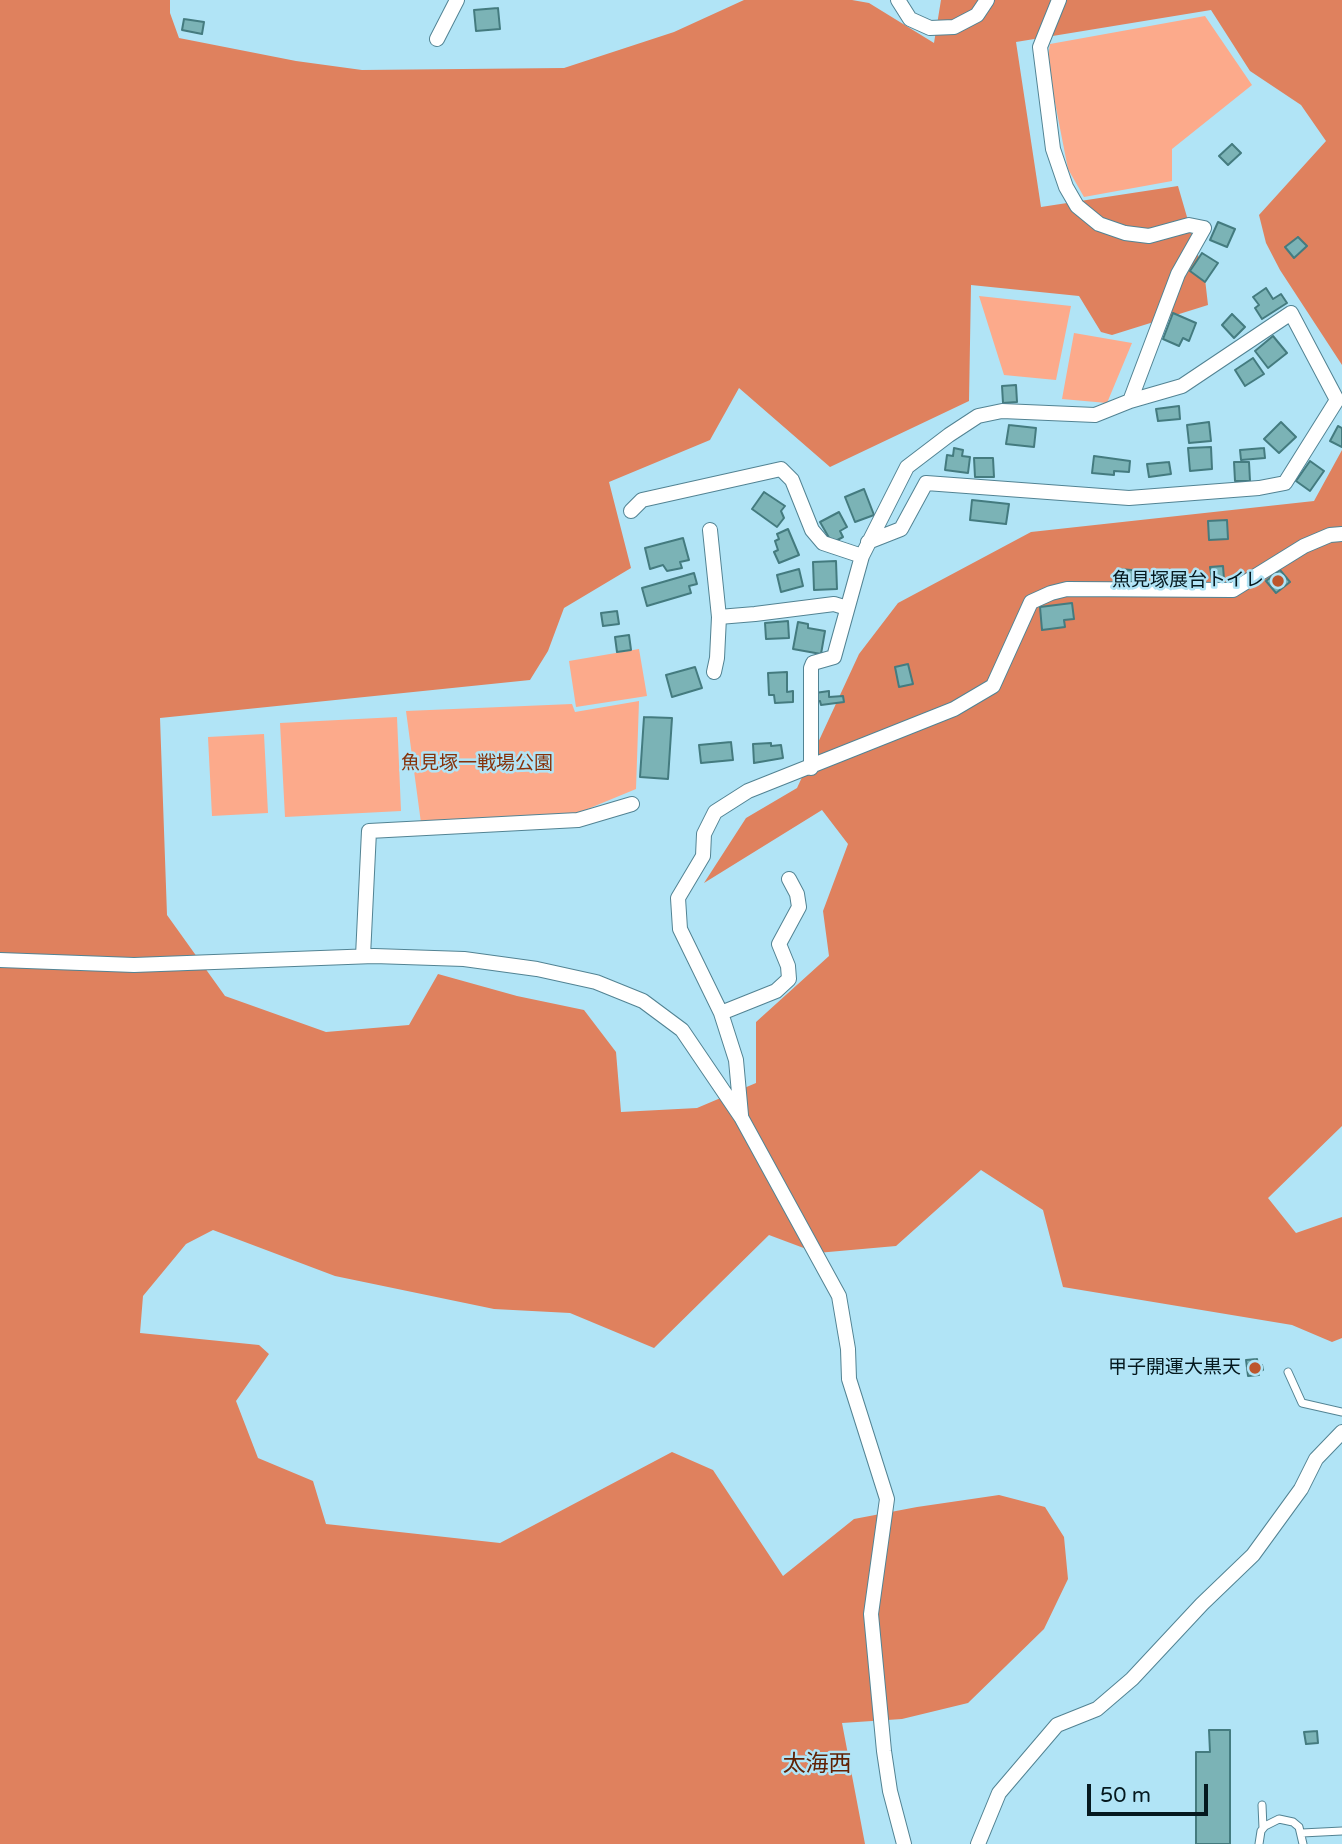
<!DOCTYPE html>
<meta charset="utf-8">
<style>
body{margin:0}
#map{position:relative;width:1342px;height:1844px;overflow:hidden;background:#b1e4f6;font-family:"Varela Round",sans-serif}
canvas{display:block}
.scale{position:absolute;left:1087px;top:1784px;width:121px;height:32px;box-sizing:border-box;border:4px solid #05191f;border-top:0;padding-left:9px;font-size:21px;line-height:24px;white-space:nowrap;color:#05191f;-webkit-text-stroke:5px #b1e4f6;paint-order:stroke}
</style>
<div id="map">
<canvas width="1342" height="1844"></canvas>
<div class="scale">50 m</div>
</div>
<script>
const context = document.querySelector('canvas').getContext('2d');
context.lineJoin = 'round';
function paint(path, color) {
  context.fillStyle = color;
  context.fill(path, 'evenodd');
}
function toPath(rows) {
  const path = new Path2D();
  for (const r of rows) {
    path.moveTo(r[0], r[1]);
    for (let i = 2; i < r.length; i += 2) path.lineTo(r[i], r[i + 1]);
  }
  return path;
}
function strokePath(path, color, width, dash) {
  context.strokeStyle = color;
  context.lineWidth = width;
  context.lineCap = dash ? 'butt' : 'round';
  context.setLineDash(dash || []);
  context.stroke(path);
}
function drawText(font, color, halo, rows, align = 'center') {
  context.font = font + ' "Varela Round","Noto Sans JP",sans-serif';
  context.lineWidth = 5;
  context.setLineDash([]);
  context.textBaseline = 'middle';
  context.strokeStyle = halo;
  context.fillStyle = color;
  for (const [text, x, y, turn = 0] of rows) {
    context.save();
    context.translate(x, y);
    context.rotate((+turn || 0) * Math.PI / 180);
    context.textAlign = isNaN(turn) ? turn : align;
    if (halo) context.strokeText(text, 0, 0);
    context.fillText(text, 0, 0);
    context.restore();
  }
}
paint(toPath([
 [1205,16,1252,85,1172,149,1172,181,1084,197,1068,169,1047,62,1050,44],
 [979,296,1071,306,1056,380,1004,375],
 [1074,333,1132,343,1107,403,1062,399],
 [639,649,647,696,576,707,569,661],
 [639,701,636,789,578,813,421,823,406,711,572,704,575,712],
 [397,717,401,811,285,817,280,723],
 [264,734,268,813,212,816,208,737]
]), '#fcaa8b');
paint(toPath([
 [0,0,170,0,170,13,179,38,296,61,362,70,564,68,674,32,744,0,852,0,869,3,934,43,941,0,1342,0,1342,365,1280,270,1266,243,1259,215,1326,141,1301,105,1250,71,1211,10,1016,42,1041,207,1178,186,1205,279,1208,305,1112,335,1101,332,1079,296,971,285,969,401,830,467,739,388,710,440,609,482,631,568,564,608,548,651,530,680,160,718,167,915,225,996,326,1032,409,1025,438,974,517,996,584,1010,616,1052,621,1112,697,1108,756,1083,756,1022,829,956,823,911,848,844,822,810,704,883,746,818,797,788,859,654,898,603,1031,532,1314,501,1342,450,1342,1126,1268,1198,1296,1233,1342,1217,1342,1338,1332,1342,1292,1325,1063,1287,1043,1210,981,1170,896,1246,817,1253,769,1235,654,1348,570,1313,494,1309,335,1276,213,1230,186,1244,143,1296,140,1333,259,1345,269,1354,236,1401,258,1458,313,1481,326,1524,500,1543,672,1452,713,1470,783,1576,854,1519,917,1507,999,1495,1045,1507,1064,1537,1068,1579,1044,1629,968,1703,902,1719,842,1723,865,1844,0,1844]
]), '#df815e');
const building = toPath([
 [498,8,500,29,476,31,474,10,498,8],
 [184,19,204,22,202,34,182,30,184,19],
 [1232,144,1241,153,1228,165,1219,156,1232,144],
 [1218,222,1235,229,1227,247,1210,240,1218,222],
 [1298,237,1307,246,1294,258,1285,247,1298,237],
 [1202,253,1218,263,1205,282,1190,271,1202,253],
 [1266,288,1273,299,1281,294,1287,303,1262,319,1255,308,1259,305,1253,297,1266,288],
 [1173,313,1196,323,1189,341,1183,338,1179,346,1163,339,1173,313],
 [1232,314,1245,327,1234,338,1222,325,1232,314],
 [1273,336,1287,353,1268,368,1255,351,1273,336],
 [1253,358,1264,374,1245,386,1235,370,1253,358],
 [1016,385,1017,402,1003,403,1002,386,1016,385],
 [1179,406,1180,419,1158,421,1156,409,1179,406],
 [1209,422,1211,441,1189,443,1187,425,1209,422],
 [1281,422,1296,437,1279,453,1264,439,1281,422],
 [1009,425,1036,428,1034,447,1006,444,1009,425],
 [1338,426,1342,428,1342,447,1330,441,1338,426],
 [1211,447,1212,469,1190,471,1188,448,1211,447],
 [954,448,963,450,962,456,970,457,968,473,945,470,947,455,953,456,954,448],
 [1264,448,1265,458,1241,460,1240,450,1264,448],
 [1094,456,1130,461,1129,472,1114,471,1114,475,1092,473,1094,456],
 [974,458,993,458,994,477,975,477,974,458],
 [1310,461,1324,471,1310,491,1296,481,1310,461],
 [1169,462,1171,474,1149,477,1147,464,1169,462],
 [1234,462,1249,462,1250,481,1235,481,1234,462],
 [864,489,874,515,855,522,845,497,864,489],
 [764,492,785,506,781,511,784,518,777,527,752,509,764,492],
 [972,500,1009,504,1006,524,970,520,972,500],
 [839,512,847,527,840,531,843,537,832,543,820,522,839,512],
 [1227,520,1228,539,1209,540,1208,521,1227,520],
 [788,529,799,555,779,563,774,552,778,550,775,541,779,539,777,534,788,529],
 [683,538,689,560,680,562,682,568,667,571,663,565,650,569,645,548,683,538],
 [836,561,837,589,814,590,813,562,836,561],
 [1223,566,1224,579,1212,580,1210,567,1223,566],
 [799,569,803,586,781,592,777,575,799,569],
 [1120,569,1142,571,1142,583,1119,582,1120,569],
 [1280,570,1290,582,1276,593,1266,581,1280,570],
 [694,573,697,584,689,586,691,593,647,606,642,588,694,573],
 [1072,603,1074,619,1064,620,1065,627,1042,630,1040,607,1072,603],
 [617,611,619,624,603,626,601,613,617,611],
 [788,621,789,638,766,639,765,623,788,621],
 [798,622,808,624,808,628,825,631,821,654,793,649,798,622],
 [629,635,631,650,617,652,615,637,629,635],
 [908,664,913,684,899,687,895,667,908,664],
 [695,667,702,688,672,697,666,675,695,667],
 [787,672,787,692,793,691,793,702,775,703,774,695,769,695,768,673,787,672],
 [829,691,829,697,843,696,844,702,821,705,820,701,816,702,815,693,829,691],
 [644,717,672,718,668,779,640,777,644,717],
 [731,742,733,760,701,763,699,745,731,742],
 [771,743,771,746,781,745,783,758,754,763,753,744,771,743],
 [1257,1359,1258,1365,1262,1365,1263,1370,1258,1371,1259,1375,1248,1376,1246,1360,1257,1359],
 [1209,1730,1230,1730,1230,1844,1196,1844,1196,1752,1210,1752,1209,1730],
 [1317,1731,1318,1743,1306,1744,1304,1732,1317,1731]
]);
paint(building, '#7bb3b6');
strokePath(building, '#447b7f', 2);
const lane = toPath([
 [1288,1372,1302,1403,1342,1412],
 [1262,1805,1263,1828],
 [1302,1833,1342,1831],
 [1259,1844,1261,1831,1265,1826,1279,1819,1293,1822,1299,1827,1303,1844]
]);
const street = toPath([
 [898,0,910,19,930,28,954,27,977,15,987,0],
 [437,39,457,0],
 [631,511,642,500,781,469,792,480,812,530,823,543,862,556],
 [710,530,719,617,755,614,834,604,847,608],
 [868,542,901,529,926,483,1129,498,1259,488,1285,483,1337,400,1291,313,1182,386,1130,401],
 [714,672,717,658,719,617],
 [811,768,811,668,813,663,834,657,862,556,907,467,949,435,978,416,1002,411,1095,415,1130,401,1178,274,1204,228,1189,225,1149,236,1125,233,1099,224,1077,206,1066,187,1053,149,1040,47,1059,0],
 [363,956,369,831,578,820,632,804],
 [0,960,134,965,374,956,464,959,537,969,596,982,643,1001,682,1030,741,1117,839,1296,848,1349,849,1379,887,1499,871,1614,884,1751,890,1791,904,1844],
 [721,1013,776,991,789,979,788,966,779,944,799,907,797,894,789,879],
 [741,1115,736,1060,721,1013,680,929,678,898,703,856,704,834,715,812,748,791,954,709,993,686,1031,602,1051,593,1067,589,1233,590,1304,546,1330,535,1342,534],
 [978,1844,999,1793,1057,1725,1097,1709,1132,1679,1202,1604,1253,1555,1301,1489,1316,1459,1342,1432]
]);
strokePath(lane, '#528393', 9);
strokePath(street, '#528393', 16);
strokePath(lane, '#fff', 7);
strokePath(street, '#fff', 14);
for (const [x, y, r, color] of [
 [1278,581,7,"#bd562c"],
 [1255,1368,7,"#bd562c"]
]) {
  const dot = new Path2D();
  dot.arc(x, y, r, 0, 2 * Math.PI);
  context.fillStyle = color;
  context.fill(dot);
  strokePath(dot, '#b1e4f6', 2.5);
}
drawText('19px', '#05191f', '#b1e4f6', [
 ["魚見塚展台トイレ",1264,581],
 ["甲子開運大黒天",1241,1368]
], 'right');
drawText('19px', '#86320a', '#b1e4f6', [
 ["魚見塚一戦場公園",477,764]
]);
drawText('23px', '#612104', '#b1e4f6', [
 ["太海西",817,1765]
]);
</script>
